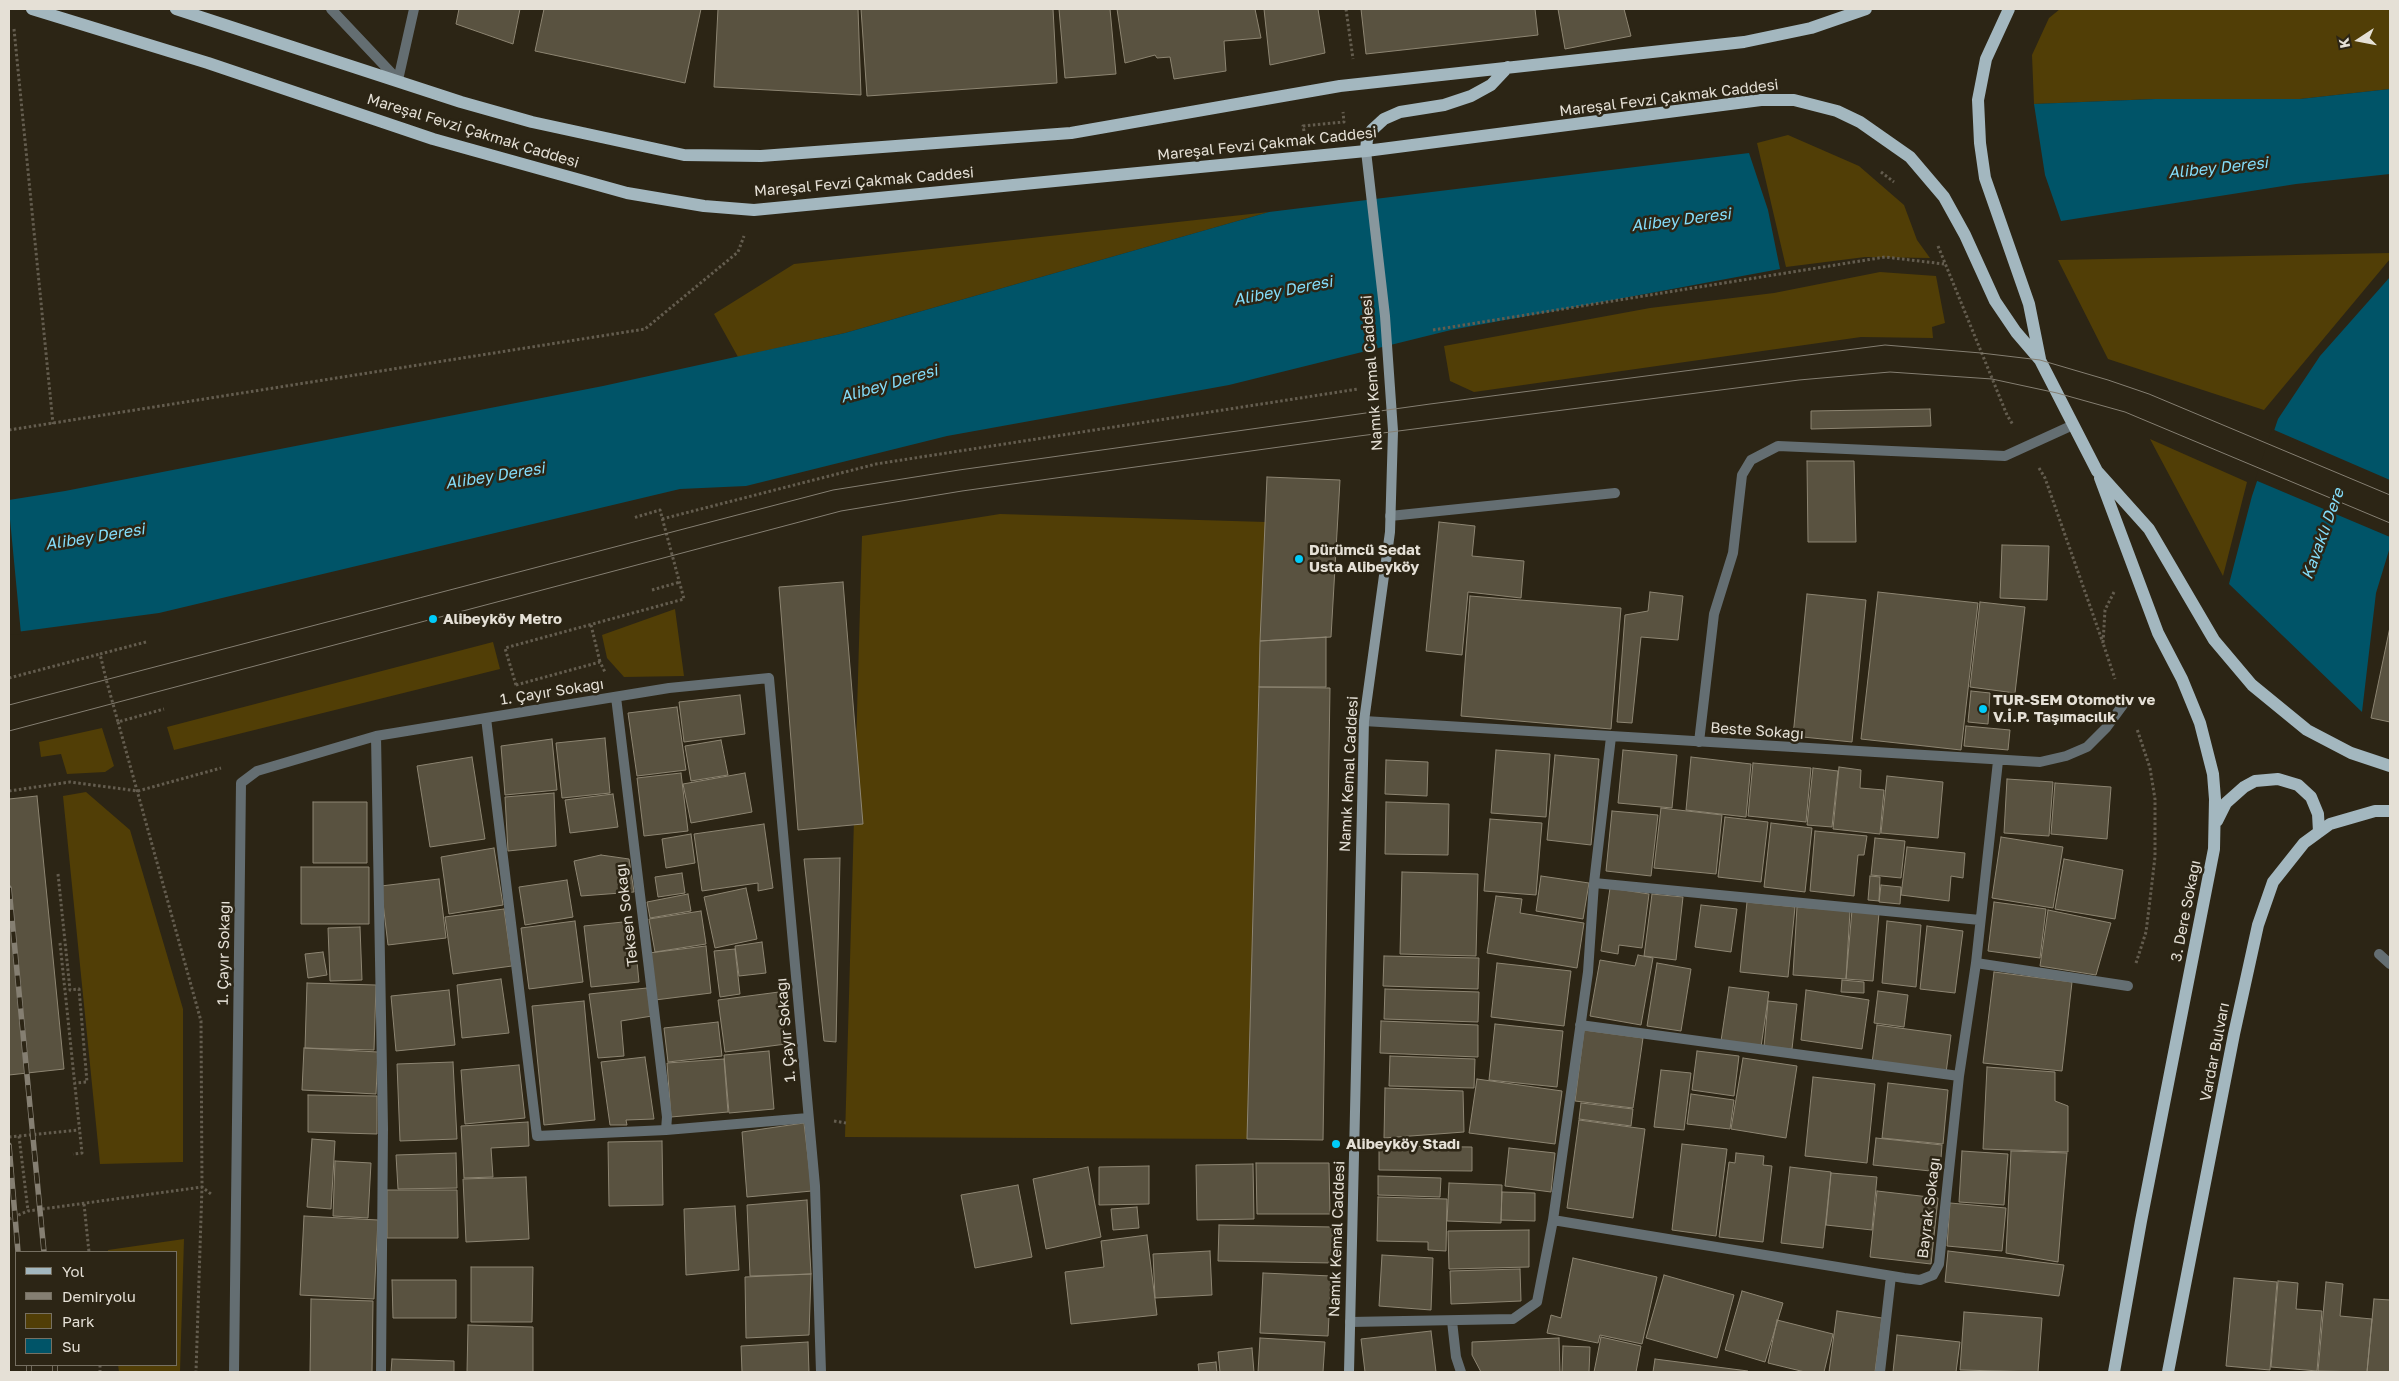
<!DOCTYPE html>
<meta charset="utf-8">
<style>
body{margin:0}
#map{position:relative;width:2399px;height:1381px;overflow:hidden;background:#2c2515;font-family:"Golos Text",sans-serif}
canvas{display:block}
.frame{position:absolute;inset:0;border:10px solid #e5e0d6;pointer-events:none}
.legend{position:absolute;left:15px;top:1251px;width:162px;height:115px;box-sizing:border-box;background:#2c2515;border:1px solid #767062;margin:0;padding:6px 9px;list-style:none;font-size:15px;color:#e5e0d6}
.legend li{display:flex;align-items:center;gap:10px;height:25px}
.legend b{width:25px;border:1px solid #767062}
.north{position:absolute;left:2334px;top:15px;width:50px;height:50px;-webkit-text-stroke:4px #2c2515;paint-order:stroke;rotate:259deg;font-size:14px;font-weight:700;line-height:20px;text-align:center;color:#e5e0d6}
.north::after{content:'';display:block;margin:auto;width:18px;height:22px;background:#e5e0d6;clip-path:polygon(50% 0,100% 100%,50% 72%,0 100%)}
</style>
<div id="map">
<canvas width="2399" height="1381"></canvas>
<div class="frame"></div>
<ul class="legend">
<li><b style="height:6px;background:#a3b7bf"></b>Yol</li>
<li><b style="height:6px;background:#857f72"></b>Demiryolu</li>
<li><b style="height:14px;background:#513e06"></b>Park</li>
<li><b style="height:14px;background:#005468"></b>Su</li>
</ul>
<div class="north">K</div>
</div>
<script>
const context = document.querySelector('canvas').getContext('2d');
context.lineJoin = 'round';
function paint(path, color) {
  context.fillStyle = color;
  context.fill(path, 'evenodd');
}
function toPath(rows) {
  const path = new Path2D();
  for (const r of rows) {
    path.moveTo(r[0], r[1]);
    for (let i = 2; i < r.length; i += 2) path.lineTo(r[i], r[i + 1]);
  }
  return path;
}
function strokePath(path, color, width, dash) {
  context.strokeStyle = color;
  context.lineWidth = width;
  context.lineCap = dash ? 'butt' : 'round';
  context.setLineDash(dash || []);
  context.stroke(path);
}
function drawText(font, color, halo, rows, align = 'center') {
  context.font = font + ' "Golos Text",sans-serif';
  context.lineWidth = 5;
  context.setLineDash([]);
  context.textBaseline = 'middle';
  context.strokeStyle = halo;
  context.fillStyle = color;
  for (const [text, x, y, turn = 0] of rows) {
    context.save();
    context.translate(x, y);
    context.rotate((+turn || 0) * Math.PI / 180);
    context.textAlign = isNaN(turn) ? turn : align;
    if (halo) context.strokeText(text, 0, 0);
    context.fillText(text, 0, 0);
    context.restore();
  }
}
paint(toPath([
 [2060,9,2390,9,2390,89,2300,99,2155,99,2034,104,2032,55,2049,18],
 [1788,135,1859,166,1904,205,1917,240,1930,258,1865,257,1786,267,1757,143],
 [1269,212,845,333,738,357,714,314,794,264],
 [2390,253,2390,259,2264,410,2108,359,2058,260],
 [1880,272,1936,276,1945,323,1932,327,1933,338,1861,337,1474,392,1450,381,1444,346,1650,308,1774,293],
 [2150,439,2247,482,2223,576],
 [1000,514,1266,522,1259,687,1247,1139,845,1137,862,536],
 [675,609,684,676,624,677,607,658,602,635],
 [493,642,500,669,174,750,167,727],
 [102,728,114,766,105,772,67,774,61,754,41,757,39,742],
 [86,792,130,830,183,1009,183,1162,100,1164,63,796],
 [184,1239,180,1372,119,1372,118,1365,176,1365,176,1252,108,1252,108,1250]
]), '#513e06');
paint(toPath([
 [2390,89,2390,174,2296,184,2061,221,2045,175,2034,104,2155,99,2300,99],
 [1749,153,1768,210,1780,269,1451,330,1229,385,947,436,746,486,680,489,159,613,9,633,9,500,65,491,603,386,845,333,1269,212],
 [2390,277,2390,547,2376,593,2362,712,2229,584,2252,496,2278,419,2320,356]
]), '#005468');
paint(toPath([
 [2272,429,2390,480,2390,537,2255,480],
 [9,509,21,634,9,635]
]), '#2c2515');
const building = toPath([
 [459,9,520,9,513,44,456,24,459,9],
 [544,9,701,9,685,83,535,51,544,9],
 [718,9,858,9,861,95,714,87,718,9],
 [861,9,1053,9,1057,83,867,96,861,9],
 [1059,9,1110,9,1116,74,1065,78,1059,9],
 [1117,9,1255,9,1261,38,1224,41,1226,71,1174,79,1170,57,1157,58,1155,55,1125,63,1117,9],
 [1264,9,1318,9,1325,53,1270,65,1264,9],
 [1361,9,1535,9,1538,35,1366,54,1361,9],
 [1558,9,1624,9,1631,36,1565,49,1558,9],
 [1930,409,1931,426,1811,429,1811,411,1930,409],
 [1807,461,1854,461,1856,542,1808,542,1807,461],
 [1267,477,1340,480,1331,637,1260,641,1267,477],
 [1439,522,1475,526,1472,556,1524,561,1521,598,1468,592,1462,655,1426,651,1439,522],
 [2002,545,2049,546,2047,600,2000,598,2002,545],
 [843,582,863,824,798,830,779,587,843,582],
 [1650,592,1683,596,1678,640,1641,637,1632,723,1617,722,1625,615,1648,611,1650,592],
 [1878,592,1978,603,1961,750,1861,739,1878,592],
 [1807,594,1866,600,1852,742,1793,736,1807,594],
 [1470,596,1621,608,1611,729,1461,716,1470,596],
 [1980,602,2025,607,2015,693,1970,687,1980,602],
 [2390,627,2390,722,2371,718,2390,627],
 [1326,637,1326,687,1259,687,1260,641,1326,637],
 [1259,687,1330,688,1323,1140,1247,1139,1259,687],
 [1971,691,1990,693,1988,724,1968,722,1971,691],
 [740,695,745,734,684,742,679,702,740,695],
 [677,707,686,770,637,776,628,713,677,707],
 [1966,726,2010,730,2008,750,1964,746,1966,726],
 [605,738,610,793,562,798,556,743,605,738],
 [552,739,557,790,505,795,501,746,552,739],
 [721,740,728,775,691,781,685,746,721,740],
 [1496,750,1550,754,1546,817,1491,813,1496,750],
 [1623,750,1677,755,1672,808,1618,803,1623,750],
 [1555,755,1599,759,1591,845,1547,840,1555,755],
 [472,757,485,839,430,847,417,766,472,757],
 [1691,757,1751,764,1746,817,1686,810,1691,757],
 [1386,760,1428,762,1427,796,1385,794,1386,760],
 [1753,763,1811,768,1806,822,1748,816,1753,763],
 [1839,767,1861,770,1860,788,1884,790,1880,834,1833,829,1839,767],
 [1813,768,1838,771,1832,827,1807,825,1813,768],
 [681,773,688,831,644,836,637,778,681,773],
 [745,773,752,812,691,823,683,784,745,773],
 [1887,776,1943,782,1938,838,1881,833,1887,776],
 [2007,779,2053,782,2049,836,2004,833,2007,779],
 [2055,783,2111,787,2107,839,2051,834,2055,783],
 [554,793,556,846,508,851,505,797,554,793],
 [613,794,618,827,570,833,565,800,613,794],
 [37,796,64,1069,9,1075,9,799,37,796],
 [313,802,367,802,367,863,313,863,313,802],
 [1386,802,1449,804,1448,855,1385,854,1386,802],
 [1661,808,1722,815,1716,874,1654,868,1661,808],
 [1612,811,1658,815,1651,876,1606,871,1612,811],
 [1725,817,1768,822,1761,882,1718,877,1725,817],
 [1490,819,1542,823,1536,895,1484,891,1490,819],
 [1771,823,1812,828,1805,892,1764,887,1771,823],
 [764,824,773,888,758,891,758,883,702,891,694,834,764,824],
 [1815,831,1867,836,1864,855,1858,855,1854,896,1810,891,1815,831],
 [691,834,695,863,666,868,662,839,691,834],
 [2001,837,2063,847,2053,908,1992,898,2001,837],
 [1875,838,1905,841,1901,878,1871,875,1875,838],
 [1907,847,1965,853,1963,878,1951,876,1949,901,1901,895,1907,847],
 [494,848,503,905,449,914,441,857,494,848],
 [601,855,629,859,634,892,581,896,574,861,601,855],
 [840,858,836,1042,824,1041,804,859,840,858],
 [2064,859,2123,870,2115,919,2055,909,2064,859],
 [301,867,369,867,369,924,301,924,301,867],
 [1402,872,1478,874,1476,956,1400,954,1402,872],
 [682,873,685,893,658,897,655,877,682,873],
 [1541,876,1589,883,1583,919,1536,911,1541,876],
 [1870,876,1880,877,1879,901,1868,900,1870,876],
 [439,879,446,938,388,945,381,886,439,879],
 [567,880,573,917,525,925,519,887,567,880],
 [1881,885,1901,887,1900,904,1879,902,1881,885],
 [746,888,757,939,715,948,704,897,746,888],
 [1610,888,1649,894,1642,948,1619,945,1618,954,1601,951,1610,888],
 [688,894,691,911,650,918,647,902,688,894],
 [1652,894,1683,897,1676,960,1644,956,1652,894],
 [1496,896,1522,899,1520,913,1584,923,1577,968,1487,953,1496,896],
 [1747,902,1795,907,1788,977,1740,972,1747,902],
 [1994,902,2046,909,2040,958,1988,951,1994,902],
 [1701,905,1737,909,1731,952,1695,947,1701,905],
 [1797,907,1850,911,1846,979,1793,975,1797,907],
 [504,909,512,966,453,974,445,917,504,909],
 [1852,910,1879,913,1873,981,1846,979,1852,910],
 [2048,910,2111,923,2096,975,2040,966,2048,910],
 [701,911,706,944,655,952,649,919,701,911],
 [575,921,583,982,529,989,521,928,575,921],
 [633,921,639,982,591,987,584,926,633,921],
 [1887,921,1921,925,1916,987,1882,983,1887,921],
 [1927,926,1963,931,1955,993,1920,989,1927,926],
 [360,927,362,980,330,981,328,928,360,927],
 [762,942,766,973,739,976,735,946,762,942],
 [706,946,711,993,655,1000,649,953,706,946],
 [735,949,740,994,720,997,714,951,735,949],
 [323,952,327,975,308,978,305,954,323,952],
 [1638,955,1653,958,1641,1025,1590,1016,1600,960,1635,966,1638,955],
 [1384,956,1479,958,1478,989,1383,986,1384,956],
 [1497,963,1571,971,1564,1026,1491,1017,1497,963],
 [1657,963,1691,969,1681,1031,1647,1026,1657,963],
 [1994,972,2072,982,2062,1071,1983,1063,1994,972],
 [501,979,509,1033,462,1038,457,985,501,979],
 [1842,980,1864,982,1864,993,1841,992,1842,980],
 [307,983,376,985,374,1050,305,1048,307,983],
 [1729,987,1769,992,1761,1047,1721,1041,1729,987],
 [647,988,652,1016,621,1021,624,1056,598,1058,589,994,647,988],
 [1385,989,1479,992,1478,1022,1384,1019,1385,989],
 [449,990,455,1045,396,1051,391,996,449,990],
 [1806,990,1869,1000,1862,1049,1801,1040,1806,990],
 [1878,991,1908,995,1904,1027,1874,1023,1878,991],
 [779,992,786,1044,725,1052,718,1000,779,992],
 [584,1001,595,1120,544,1125,532,1006,584,1001],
 [1768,1001,1797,1004,1792,1049,1764,1047,1768,1001],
 [1381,1021,1478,1025,1478,1057,1380,1053,1381,1021],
 [718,1022,722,1056,668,1062,664,1028,718,1022],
 [1495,1024,1563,1031,1557,1087,1489,1080,1495,1024],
 [1877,1025,1951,1035,1946,1073,1872,1063,1877,1025],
 [1584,1030,1643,1038,1633,1108,1575,1101,1584,1030],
 [304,1048,378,1052,376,1094,302,1090,304,1048],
 [769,1051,774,1109,729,1113,724,1055,769,1051],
 [1697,1051,1739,1056,1734,1096,1692,1090,1697,1051],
 [1390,1056,1475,1059,1474,1088,1389,1086,1390,1056],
 [645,1057,654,1119,626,1120,627,1125,610,1125,601,1062,645,1057],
 [1743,1058,1797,1066,1786,1138,1731,1129,1743,1058],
 [724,1059,728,1112,671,1117,667,1063,724,1059],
 [453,1062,457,1139,400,1141,397,1064,453,1062],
 [519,1065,525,1118,465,1124,461,1070,519,1065],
 [1987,1067,2055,1072,2055,1101,2068,1106,2068,1152,1983,1149,1987,1067],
 [1661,1070,1691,1073,1684,1130,1654,1127,1661,1070],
 [1813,1077,1875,1084,1867,1163,1805,1156,1813,1077],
 [1477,1079,1562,1091,1555,1144,1469,1133,1477,1079],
 [1888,1083,1948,1090,1943,1144,1882,1138,1888,1083],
 [1385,1088,1463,1091,1464,1132,1384,1138,1385,1088],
 [1691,1094,1734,1100,1730,1129,1687,1124,1691,1094],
 [308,1095,377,1096,377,1134,308,1132,308,1095],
 [1581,1103,1633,1109,1631,1126,1579,1119,1581,1103],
 [1579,1120,1645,1129,1633,1218,1567,1208,1579,1120],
 [528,1122,529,1146,491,1148,493,1177,464,1178,461,1126,528,1122],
 [804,1123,812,1191,747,1197,742,1132,804,1123],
 [1876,1138,1942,1145,1940,1172,1873,1165,1876,1138],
 [312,1139,335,1141,331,1209,307,1207,312,1139],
 [662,1141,663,1205,609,1206,608,1142,662,1141],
 [1682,1144,1727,1149,1716,1236,1672,1230,1682,1144],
 [1379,1146,1472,1147,1472,1171,1379,1170,1379,1146],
 [1509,1148,1555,1153,1551,1192,1505,1186,1509,1148],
 [1962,1151,2008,1154,2004,1205,1959,1202,1962,1151],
 [2011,1151,2067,1153,2058,1262,2006,1253,2011,1151],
 [456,1153,457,1188,398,1189,396,1155,456,1153],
 [1736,1153,1764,1156,1763,1165,1772,1166,1763,1242,1719,1237,1729,1162,1735,1163,1736,1153],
 [335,1161,371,1163,368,1218,333,1216,335,1161],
 [1256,1163,1329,1163,1330,1214,1257,1214,1256,1163],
 [1253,1164,1254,1219,1197,1220,1196,1165,1253,1164],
 [1149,1166,1149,1204,1099,1205,1099,1167,1149,1166],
 [1088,1167,1101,1237,1046,1249,1033,1179,1088,1167],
 [1790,1167,1831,1172,1823,1248,1781,1243,1790,1167],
 [1831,1173,1877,1177,1872,1230,1826,1225,1831,1173],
 [1378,1176,1441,1178,1440,1197,1378,1195,1378,1176],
 [526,1177,529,1239,466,1242,463,1179,526,1177],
 [1449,1183,1502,1185,1501,1223,1447,1221,1449,1183],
 [1018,1185,1032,1257,975,1268,961,1195,1018,1185],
 [387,1190,457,1190,458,1238,387,1238,387,1190],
 [1877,1191,1938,1198,1931,1264,1870,1257,1877,1191],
 [1502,1192,1535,1193,1535,1221,1501,1220,1502,1192],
 [1378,1197,1447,1199,1446,1251,1428,1250,1428,1242,1377,1241,1378,1197],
 [807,1200,811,1274,750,1276,747,1205,807,1200],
 [1950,1203,2006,1208,2002,1251,1947,1246,1950,1203],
 [735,1206,739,1270,686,1275,684,1209,735,1206],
 [1137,1207,1139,1228,1113,1230,1111,1209,1137,1207],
 [304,1216,378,1220,374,1299,300,1295,304,1216],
 [1219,1225,1333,1227,1333,1263,1218,1261,1219,1225],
 [1529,1230,1529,1267,1449,1269,1448,1231,1529,1230],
 [1147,1235,1157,1315,1071,1324,1065,1272,1104,1267,1101,1241,1147,1235],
 [1210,1251,1212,1295,1155,1298,1153,1254,1210,1251],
 [1948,1251,2064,1265,2059,1296,1945,1282,1948,1251],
 [1382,1255,1433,1258,1431,1310,1379,1306,1382,1255],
 [1573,1258,1657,1277,1642,1344,1600,1335,1598,1343,1547,1333,1551,1315,1561,1318,1573,1258],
 [471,1267,533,1267,532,1322,471,1322,471,1267],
 [1520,1269,1521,1301,1451,1304,1450,1271,1520,1269],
 [1263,1273,1331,1276,1328,1336,1260,1333,1263,1273],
 [811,1274,809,1335,746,1338,745,1277,811,1274],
 [1664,1275,1734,1295,1717,1358,1646,1338,1664,1275],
 [2234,1278,2277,1282,2270,1370,2226,1366,2234,1278],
 [392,1280,456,1280,456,1318,393,1318,392,1280],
 [2278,1281,2298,1283,2296,1309,2322,1311,2317,1371,2271,1367,2278,1281],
 [2326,1282,2343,1284,2340,1316,2372,1319,2367,1372,2318,1371,2326,1282],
 [1742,1291,1783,1303,1765,1362,1725,1350,1742,1291],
 [311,1299,373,1301,372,1372,310,1372,311,1299],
 [2374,1299,2390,1300,2390,1372,2367,1372,2374,1299],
 [1837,1311,1882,1318,1875,1372,1829,1372,1837,1311],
 [1964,1312,2042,1318,2038,1372,1960,1370,1964,1312],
 [1777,1320,1833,1334,1824,1372,1805,1372,1768,1363,1777,1320],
 [468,1325,533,1327,533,1372,467,1372,468,1325],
 [1431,1331,1436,1372,1365,1372,1361,1339,1431,1331],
 [1897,1335,1960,1342,1956,1372,1893,1372,1897,1335],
 [1601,1337,1641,1346,1636,1372,1594,1372,1601,1337],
 [1260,1338,1325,1342,1323,1372,1258,1372,1260,1338],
 [1559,1338,1560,1372,1481,1372,1472,1355,1472,1342,1559,1338],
 [808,1342,809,1372,742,1372,741,1346,808,1342],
 [1563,1346,1590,1347,1589,1372,1562,1372,1563,1346],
 [1252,1348,1254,1372,1220,1372,1218,1352,1252,1348],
 [392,1359,454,1361,454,1372,391,1372,392,1359],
 [1655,1359,1748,1371,1748,1372,1653,1372,1655,1359],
 [1216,1362,1217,1372,1199,1372,1198,1364,1216,1362]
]);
paint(building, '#595240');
strokePath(building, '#8d8572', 1);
strokePath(toPath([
 [1346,9,1353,59],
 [14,29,53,424],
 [1304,131,1303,126,1344,122,1343,112],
 [1881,172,1894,182],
 [1938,246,2007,415,2013,425],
 [1433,330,1885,257,1944,264],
 [9,430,645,329,738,252,744,236],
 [2039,468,2045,478,2103,643],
 [662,519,876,464,1358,389],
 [652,590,680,582],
 [2114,592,2105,610,2103,643,2115,679],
 [591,625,600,662],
 [146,642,100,654,106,679,118,722,164,709],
 [9,678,100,654],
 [516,685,600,662,605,672],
 [516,685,505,648,684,599,660,510,633,518],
 [118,722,201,1021,202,1187,196,1372],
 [9,791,70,782,138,791,221,768],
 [58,874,70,990,79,989,87,1082,75,1083],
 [60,943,82,1153,73,1154],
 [2136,963,2146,932,2149,908,2155,857,2155,799,2150,768,2137,729],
 [834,1121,846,1123],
 [19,1136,28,1211],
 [9,1137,79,1130],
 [84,1204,89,1252],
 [9,1219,28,1211,202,1187,211,1194],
 [100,1365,100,1372]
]), '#645d4f', 3, [2.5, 2.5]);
strokePath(toPath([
 [1390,516,1615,493],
 [1699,742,1714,614,1733,553,1742,475,1751,460,1778,446,2005,456,2073,425],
 [2379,954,2390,964]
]), '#646e72', 10);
strokePath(toPath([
 [331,9,398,80],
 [398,80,414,9],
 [616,697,667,1117,666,1130],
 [486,718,537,1136,666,1130,808,1118],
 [1364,721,2040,762,2066,756,2087,747,2106,728,2125,702],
 [376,736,383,1128,381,1372],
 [1594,883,1980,920],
 [1976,963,2128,986],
 [1580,1025,1959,1076],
 [1553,1220,1904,1278,1920,1280,1933,1275,1939,1264,1959,1076,1976,963,1998,761],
 [1452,1321,1456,1357,1461,1372],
 [1350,1322,1513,1319,1537,1302,1553,1220,1588,972,1594,883,1611,737],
 [234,1372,241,783,257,771,376,736,669,688,769,678,815,1186,821,1372],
 [1880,1372,1891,1276]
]), '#646e72', 10);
strokePath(toPath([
 [1349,1372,1364,721,1390,532,1393,431,1385,316,1366,151]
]), '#88979d', 10);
strokePath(toPath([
 [32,9,208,63,433,139,537,168,627,193,704,206,754,210,1366,151,1761,100,1794,100,1837,111,1860,122,1910,157,1944,197,1965,235,1995,301,2016,332,2040,360,2097,471,2149,529,2214,640,2252,685,2307,730,2351,753,2390,766],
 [176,9,461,102,532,122,684,155,761,156,1071,133,1340,86,1744,42,1811,28,1866,9],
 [2009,9,1986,59,1978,100,1980,143,1985,178,2029,304,2040,359],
 [1366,151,1367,139,1372,130,1384,119,1400,112,1444,105,1471,96,1491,85,1508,67],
 [2100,478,2158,633,2182,679,2200,723,2213,774,2215,799,2214,849,2141,1221,2114,1372],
 [2217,821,2226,803,2244,787,2255,781,2278,779,2298,785,2311,797,2318,814,2319,832],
 [2168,1372,2234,1034,2258,925,2273,882,2304,843,2330,824,2375,811,2390,811]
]), '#a3b7bf', 12);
strokePath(toPath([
 [9,705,833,490,959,470,1430,404,1885,345,1981,353,2040,360,2108,380,2149,394,2390,495],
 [9,731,841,511,962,491,1359,436,1799,380,1890,372,1992,379,2057,393,2125,412,2390,523]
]), '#857f72', 1);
const rail = toPath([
 [9,888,44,1252],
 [9,1145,18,1252],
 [29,1365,29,1372],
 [55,1365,55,1372]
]);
strokePath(rail, '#857f72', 5.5);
strokePath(rail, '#2c2515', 4, [11]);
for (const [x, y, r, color] of [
 [1299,559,5,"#00cbf9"],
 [433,619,5,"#00cbf9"],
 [1983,709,5,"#00cbf9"],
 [1336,1144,5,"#00cbf9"]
]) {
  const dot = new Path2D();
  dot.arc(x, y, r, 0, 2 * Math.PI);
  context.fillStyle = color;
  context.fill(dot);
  strokePath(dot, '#2c2515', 2);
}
drawText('15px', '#e5e0d6', '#2c2515', [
 ["Mareşal Fevzi Çakmak Caddesi",1669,98,-7],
 ["Mareşal Fevzi Çakmak Caddesi",473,131,17],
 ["Mareşal Fevzi Çakmak Caddesi",1267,144,-6],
 ["Mareşal Fevzi Çakmak Caddesi",864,182,-5],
 ["Namık Kemal Caddesi",1372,373,-94],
 ["1. Çayır Sokağı",552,692,-9],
 ["Beste Sokağı",1757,731,4],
 ["Namık Kemal Caddesi",1349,774,-87],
 ["3. Dere Sokağı",2186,911,-79],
 ["Teksen Sokağı",627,915,-97],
 ["1. Çayır Sokağı",224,953,-89],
 ["1. Çayır Sokağı",786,1030,-95],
 ["Vardar Bulvarı",2215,1052,-79],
 ["Bayrak Sokağı",1929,1208,-83],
 ["Namık Kemal Caddesi",1337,1239,-88]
]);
drawText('bold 15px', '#e5e0d6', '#2c2515', [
 ["Dürümcü Sedat",1309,550],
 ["Usta Alibeyköy",1309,567],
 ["Alibeyköy Metro",443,619],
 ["TUR-SEM Otomotiv ve",1993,700],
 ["V.İ.P. Taşımacılık",1993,717],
 ["Alibeyköy Stadı",1346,1144]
], 'left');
drawText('italic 16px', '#83dcf9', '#2c2515', [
 ["Alibey Deresi",2218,168,-6],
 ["Alibey Deresi",1681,220,-7],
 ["Alibey Deresi",1283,291,-11],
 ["Alibey Deresi",889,384,-16],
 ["Alibey Deresi",495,476,-9],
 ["Kavaklı Dere",2323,534,-70],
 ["Alibey Deresi",95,537,-9]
]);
</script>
